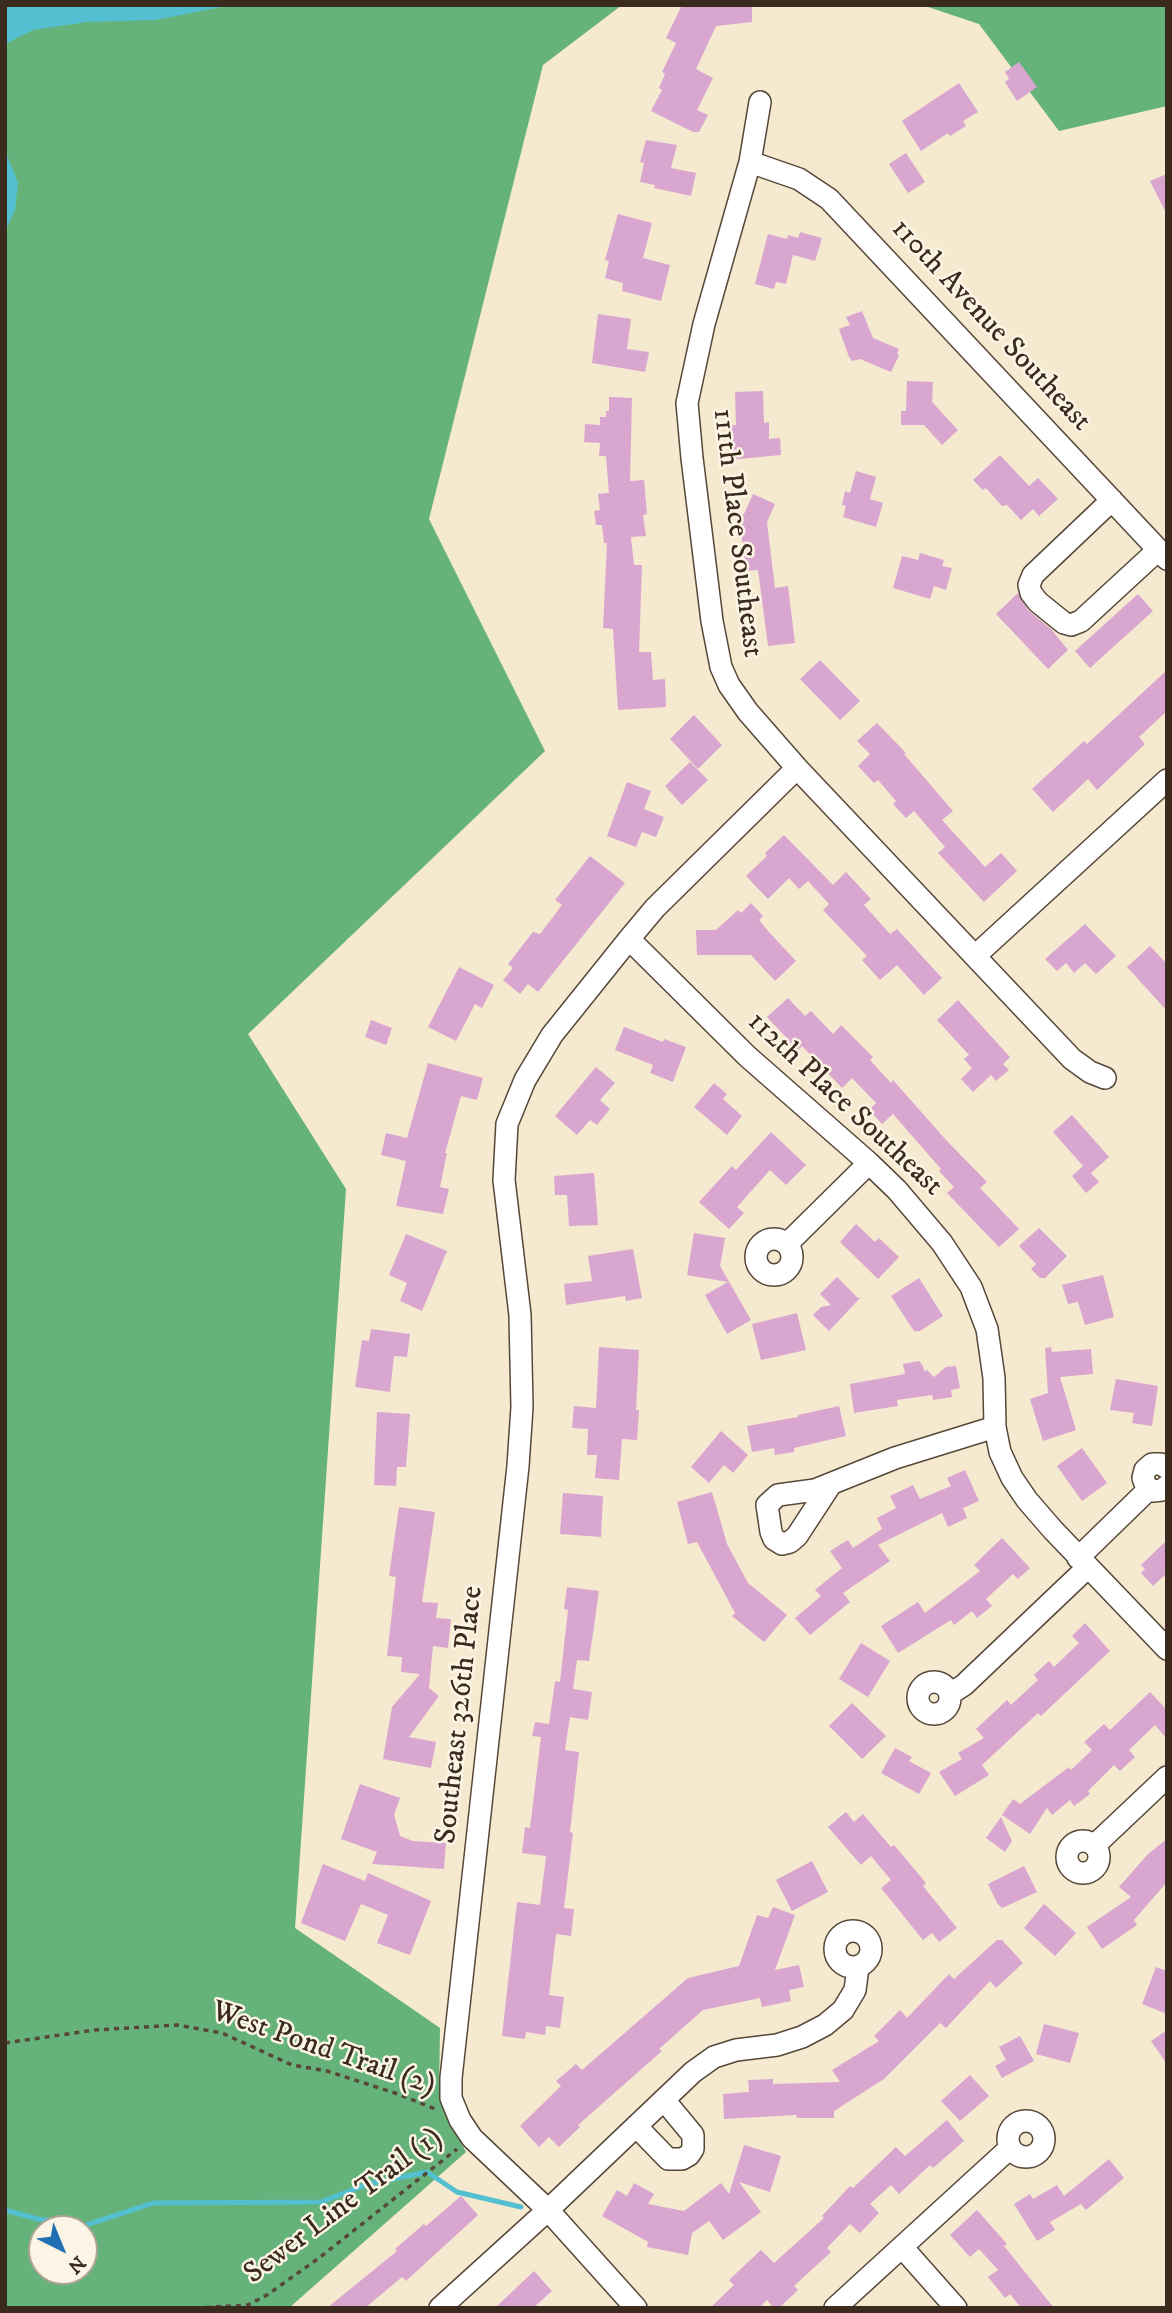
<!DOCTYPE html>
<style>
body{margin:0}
#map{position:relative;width:1172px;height:2313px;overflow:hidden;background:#f5e9d0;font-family:"IM FELL DW Pica",serif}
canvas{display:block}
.frame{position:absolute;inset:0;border:7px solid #3b2a1e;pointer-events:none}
.north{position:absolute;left:28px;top:2215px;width:70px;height:70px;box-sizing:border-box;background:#fcf5e5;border:2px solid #afa495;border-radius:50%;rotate:137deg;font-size:19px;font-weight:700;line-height:28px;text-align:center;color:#3b2a1e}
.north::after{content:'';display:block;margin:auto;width:24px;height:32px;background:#1f6fb2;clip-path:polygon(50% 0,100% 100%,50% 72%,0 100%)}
</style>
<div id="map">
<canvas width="1172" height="2313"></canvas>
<div class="frame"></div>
<div class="north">N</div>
</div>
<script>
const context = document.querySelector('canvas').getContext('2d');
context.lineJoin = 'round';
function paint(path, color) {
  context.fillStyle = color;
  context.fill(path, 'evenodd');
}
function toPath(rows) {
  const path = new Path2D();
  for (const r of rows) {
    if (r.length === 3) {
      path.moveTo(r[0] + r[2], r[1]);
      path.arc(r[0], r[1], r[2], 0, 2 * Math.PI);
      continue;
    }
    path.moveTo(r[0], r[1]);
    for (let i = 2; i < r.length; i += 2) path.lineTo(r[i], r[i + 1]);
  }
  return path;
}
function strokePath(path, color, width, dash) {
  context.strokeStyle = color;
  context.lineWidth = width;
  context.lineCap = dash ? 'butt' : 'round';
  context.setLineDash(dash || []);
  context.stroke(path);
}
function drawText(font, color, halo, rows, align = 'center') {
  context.font = font + ' "IM FELL DW Pica",serif';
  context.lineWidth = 5;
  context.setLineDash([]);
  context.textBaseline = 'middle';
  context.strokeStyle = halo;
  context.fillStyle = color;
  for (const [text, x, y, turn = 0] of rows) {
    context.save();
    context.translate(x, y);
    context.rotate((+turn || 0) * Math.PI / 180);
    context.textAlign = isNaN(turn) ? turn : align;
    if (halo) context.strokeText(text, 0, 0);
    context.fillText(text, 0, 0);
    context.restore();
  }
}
paint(toPath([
 [223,5,622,5,543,65,429,519,545,751,248,1034,346,1189,295,1928,440,2028,439,2092,449,2120,466,2152,289,2308,5,2308,5,39,46,17],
 [42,2229,84,2229,84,2271,42,2271],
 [922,5,1167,5,1167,106,1059,131,979,24]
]), '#66b27b');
paint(toPath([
 [5,5,232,5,155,20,87,22,33,30,5,44],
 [5,150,18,183,15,210,5,232]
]), '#54bfd0');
strokePath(toPath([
 [5,2210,38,2219,83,2226,153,2203,321,2202,368,2184,427,2172,457,2192,521,2207]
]), '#54bfd0', 5);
paint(toPath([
 [682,5,752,5,752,22,716,26,696,69,713,78,697,110,708,115,699,132,693,132,651,111,662,90,659,88,665,74,662,72,676,43,666,38],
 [1019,62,1037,87,1017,101,1005,82,1009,79,1005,72],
 [959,83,978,112,963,121,966,126,950,136,948,133,921,151,902,121],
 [646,140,677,145,671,168,696,173,691,196,654,188,655,185,640,182,644,163,640,162],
 [906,153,925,182,908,193,889,164],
 [1167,174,1167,215,1150,181],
 [618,214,652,223,643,258,670,265,661,301,622,291,623,283,605,278,609,261,605,260],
 [800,232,822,238,815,261,793,255,786,284,776,282,774,289,755,284,768,234,787,239,788,235,798,238],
 [862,311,873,338,899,349,897,354,899,355,891,372,860,359,852,361,849,357,839,329,850,325,846,317],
 [598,314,631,319,627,349,649,352,645,372,592,363],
 [907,381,933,382,932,402,958,430,942,445,924,425,901,425,901,411,906,411],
 [763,391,764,423,769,422,769,439,780,438,781,455,729,460,728,425,736,425,735,392],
 [609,397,632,398,630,481,644,480,647,514,643,515,646,536,631,537,634,565,642,565,639,652,651,652,653,680,665,679,666,707,618,710,613,629,603,628,607,543,604,543,602,525,596,525,594,511,600,510,598,494,609,493,606,456,599,456,600,443,584,442,585,424,600,425,600,417,606,417,606,411,609,411],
 [1000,455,1029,486,1038,478,1058,499,1039,516,1033,509,1021,520,1007,505,1002,506,986,488,983,490,973,480],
 [856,471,876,477,870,499,883,503,876,527,843,517,846,506,842,505,845,491,850,493],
 [753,494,775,504,767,522,775,588,788,586,795,643,768,646,758,570,746,571,739,515,744,514],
 [920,553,944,560,942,566,952,568,946,590,934,586,930,599,893,588,902,556,918,560],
 [1018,593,1028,610,1051,629,1068,650,1048,669,996,614],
 [1138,594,1153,611,1090,668,1075,651],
 [820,660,860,701,840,720,800,679],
 [1167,670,1167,711,1139,737,1145,744,1097,790,1088,779,1053,812,1032,789,1084,741,1087,744],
 [694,715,722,745,698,769,670,739],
 [877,723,906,753,904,754,953,811,942,820,985,867,1001,853,1017,871,984,902,938,853,945,847,914,811,906,818,893,804,896,801,878,780,874,783,858,766,870,754,857,741],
 [690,762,708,780,682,805,665,786],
 [627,782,651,791,644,809,664,817,656,837,642,832,636,847,607,836],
 [784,835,833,885,846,872,871,899,864,905,890,934,897,929,942,978,924,995,897,965,880,980,862,960,867,956,823,910,829,904,808,881,799,889,789,878,768,899,746,876,767,856,765,853],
 [590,856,625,883,538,992,528,984,520,994,503,980,513,968,508,964,533,932,540,934,562,905,555,900],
 [751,903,763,916,759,920,768,931,796,961,775,981,751,955,697,955,696,930,716,930,738,910,741,913],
 [1085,924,1116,956,1096,974,1085,963,1074,973,1066,963,1057,971,1045,959],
 [1150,946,1167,964,1167,1011,1127,967],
 [459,967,494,985,482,1008,475,1004,456,1041,428,1027],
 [788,998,805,1016,811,1011,833,1034,841,1025,873,1057,870,1060,891,1083,893,1080,947,1141,987,1182,980,1188,1019,1229,999,1247,947,1193,954,1187,939,1171,941,1169,893,1114,882,1124,869,1110,876,1103,852,1078,842,1088,802,1046,798,1050,767,1017],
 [958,1000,1010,1057,1003,1064,1009,1070,996,1081,991,1075,973,1092,961,1079,972,1068,964,1059,969,1055,937,1020],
 [371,1020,392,1028,386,1045,365,1037],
 [624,1027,663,1042,664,1039,686,1047,673,1082,650,1073,653,1065,615,1050],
 [428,1063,483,1078,477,1100,461,1096,445,1153,447,1153,440,1187,449,1189,443,1214,396,1206,406,1161,381,1155,386,1133,407,1138],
 [596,1067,615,1083,600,1100,610,1109,597,1125,590,1120,577,1135,555,1116],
 [714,1083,727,1094,723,1099,742,1116,727,1135,694,1107],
 [1072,1115,1109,1157,1091,1173,1099,1182,1086,1193,1072,1176,1083,1166,1053,1132],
 [771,1132,806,1165,786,1185,770,1170,737,1207,744,1213,729,1229,699,1202,732,1166,736,1170],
 [594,1173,598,1225,569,1226,567,1195,555,1195,554,1176],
 [856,1224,875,1242,879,1238,899,1257,878,1279,840,1242],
 [1039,1228,1067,1256,1045,1278,1040,1278,1031,1269,1036,1264,1019,1246],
 [694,1233,725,1238,720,1266,751,1320,727,1334,705,1295,728,1282,687,1275],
 [406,1234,447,1251,422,1311,400,1301,407,1283,389,1275],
 [633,1249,642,1298,626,1301,625,1296,566,1305,564,1284,592,1281,588,1256],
 [1103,1275,1114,1317,1085,1325,1078,1302,1068,1304,1062,1285],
 [837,1277,858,1298,861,1297,829,1331,813,1315,821,1307,831,1305,820,1294],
 [919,1278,943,1316,920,1331,914,1331,891,1296],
 [797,1313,806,1350,761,1360,752,1324],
 [371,1329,410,1334,407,1357,394,1356,390,1392,355,1387,362,1340,369,1341],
 [599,1347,639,1350,636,1410,639,1410,637,1440,622,1439,619,1480,595,1478,597,1455,587,1455,588,1429,572,1428,574,1406,596,1408],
 [1051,1347,1052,1352,1091,1349,1093,1374,1060,1377,1076,1430,1043,1441,1030,1399,1048,1393,1045,1348],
 [919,1361,923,1366,924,1371,927,1370,934,1377,946,1367,956,1366,960,1388,951,1390,952,1397,933,1400,932,1395,897,1400,898,1406,854,1413,850,1384,905,1374,903,1364],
 [1116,1379,1158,1386,1152,1426,1132,1423,1134,1413,1110,1410],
 [839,1406,846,1436,794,1448,794,1452,775,1455,774,1448,752,1452,747,1426,798,1417,798,1415],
 [377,1412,410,1414,406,1467,397,1467,396,1486,374,1485],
 [721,1431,748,1455,733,1473,724,1465,709,1483,691,1467],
 [1082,1448,1107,1483,1082,1501,1057,1466],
 [965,1470,979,1501,963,1508,967,1518,948,1527,942,1513,878,1545,890,1561,843,1593,850,1602,810,1635,795,1618,821,1596,815,1590,842,1568,830,1551,848,1540,853,1548,882,1529,877,1518,896,1508,890,1496,913,1485,920,1499,951,1486,947,1478],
 [712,1492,727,1544,748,1583,787,1615,764,1642,732,1616,735,1613,697,1542,688,1544,677,1502],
 [563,1493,603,1496,601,1537,560,1534],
 [399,1507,435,1512,422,1602,438,1603,436,1618,451,1619,448,1648,433,1646,429,1688,439,1696,409,1737,436,1742,431,1768,383,1759,392,1707,420,1674,401,1672,402,1657,387,1656,396,1577,389,1576],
 [1002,1538,1030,1568,1018,1579,1013,1574,986,1599,992,1606,977,1618,972,1611,954,1625,951,1620,898,1653,881,1626,918,1602,925,1613,980,1571,974,1565],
 [1167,1540,1167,1573,1153,1586,1141,1573,1145,1569,1141,1565],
 [567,1587,599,1591,589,1661,577,1660,573,1689,592,1692,588,1720,570,1717,565,1750,579,1752,570,1832,573,1833,564,1908,574,1909,571,1936,556,1934,549,1995,564,1997,560,2028,546,2026,545,2035,526,2032,525,2039,502,2036,517,1902,540,1905,546,1856,522,1853,525,1827,530,1828,541,1737,532,1736,535,1722,549,1724,555,1681,560,1682,568,1610,564,1609],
 [1085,1623,1110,1651,1041,1716,1038,1713,982,1765,989,1775,955,1796,939,1772,962,1759,958,1753,984,1738,976,1729,1007,1700,1011,1705,1038,1680,1034,1675,1049,1661,1054,1667,1079,1643,1072,1636],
 [861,1643,890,1661,868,1697,839,1679],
 [1150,1692,1167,1710,1167,1739,1155,1725,1129,1750,1135,1757,1120,1771,1114,1765,1088,1791,1090,1794,1074,1806,1070,1800,1052,1815,1047,1808,1030,1834,1002,1815,1013,1799,1020,1804,1069,1767,1071,1770,1092,1750,1084,1742,1104,1724,1110,1730],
 [852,1703,886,1736,862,1759,829,1726],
 [895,1748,912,1757,909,1761,931,1773,919,1794,881,1773],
 [360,1784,400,1798,394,1815,400,1836,413,1841,446,1843,444,1869,372,1864,377,1852,341,1839],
 [846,1812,854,1822,863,1814,891,1847,894,1845,926,1883,923,1886,957,1928,939,1942,932,1933,923,1940,881,1888,891,1880,871,1856,861,1865,828,1827],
 [1001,1817,1012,1841,1005,1852,986,1838],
 [1167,1839,1167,1882,1134,1920,1137,1925,1102,1949,1087,1927,1131,1897,1119,1887,1148,1854],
 [812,1861,828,1892,792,1911,776,1880],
 [323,1864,365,1881,368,1873,431,1901,410,1955,377,1943,388,1915,361,1904,345,1941,301,1923],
 [1024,1866,1037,1892,1002,1908,997,1903,988,1884],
 [1044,1904,1076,1933,1055,1956,1024,1928],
 [773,1907,795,1915,775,1970,799,1965,804,1987,789,1990,791,2001,762,2007,760,1998,703,2010,659,2049,662,2051,578,2125,580,2127,559,2147,549,2137,539,2147,520,2126,561,2086,556,2081,576,2064,582,2070,688,1978,739,1966,757,1915,768,1918],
 [997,1940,1002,1940,1023,1963,996,1988,990,1981,946,2028,940,2023,884,2079,834,2111,834,2118,797,2118,796,2115,724,2119,723,2094,749,2092,748,2080,773,2079,773,2084,840,2082,832,2070,879,2041,874,2036,900,2010,907,2018,949,1974,954,1979],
 [1156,1967,1167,1971,1167,2014,1142,2004],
 [1044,2024,1079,2033,1070,2063,1036,2054],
 [1167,2030,1167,2064,1151,2041],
 [1020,2036,1034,2061,1002,2078,995,2066,1006,2060,999,2047],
 [970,2075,989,2096,960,2121,941,2101],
 [947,2120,964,2141,933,2168,930,2165,899,2194,891,2185,870,2204,879,2213,860,2233,850,2224,827,2248,831,2252,794,2286,798,2290,779,2308,774,2308,767,2300,759,2308,710,2308,734,2285,729,2280,761,2250,774,2263,824,2218,822,2216,850,2186,853,2188,896,2147,905,2156],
 [744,2145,781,2156,770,2192,739,2182,761,2212,723,2240,709,2221,692,2233,688,2255,647,2247,648,2242,602,2216,617,2190,627,2196,634,2183,654,2194,648,2204,684,2211,721,2183,729,2194],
 [1109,2159,1124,2178,1086,2210,1081,2204,1050,2222,1055,2230,1037,2241,1014,2204,1030,2194,1033,2199,1057,2185,1064,2196],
 [461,2196,478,2215,406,2281,402,2277,365,2308,327,2308,397,2251,395,2249,424,2224,426,2226],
 [977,2210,1007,2244,1004,2246,1054,2308,1021,2308,1010,2294,1005,2298,988,2277,998,2270,979,2249,970,2257,950,2235],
 [534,2271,552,2291,533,2308,495,2308]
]), '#d9a6d0');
const minor = toPath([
 [760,102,750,162,704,324,687,403,692,458,712,621,721,667,729,685,748,712,797,768,1072,1059,1090,1072,1105,1078],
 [750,162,799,179,829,199,1167,559],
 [1112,500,1033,575,1029,585,1031,593,1038,602,1064,623,1071,625,1081,621,1158,550],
 [629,939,747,1056,869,1163,897,1190,942,1243,971,1287,987,1329,994,1378,995,1427,1000,1452,1012,1478,1027,1500,1053,1530,1167,1649],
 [975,956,1167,780],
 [774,1257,18],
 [787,1244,869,1163],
 [1167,1468,1161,1464,1152,1464,1145,1470,1143,1478,1146,1486,1153,1491,1162,1490,1167,1486],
 [831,1484,797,1536,790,1542,782,1544,774,1539,771,1532,767,1505,778,1495,815,1490,895,1458,995,1427],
 [1078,1558,1149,1489],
 [934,1698,16],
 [950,1694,964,1685,1087,1568],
 [1083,1857,16],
 [1095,1845,1167,1777],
 [853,1949,18],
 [1026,2139,18],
 [636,2126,668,2159,682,2159,689,2155,693,2149,693,2135,664,2100],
 [902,2247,956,2308],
 [440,2308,548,2210,693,2072,714,2057,736,2050,777,2045,802,2037,825,2025,843,2010,855,1990,858,1967],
 [636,2308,548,2210,472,2138,460,2120,451,2098,451,2078,518,1466,522,1407,520,1315,504,1180,507,1124,525,1080,552,1035,629,939,655,908,797,768],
 [835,2308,1010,2148]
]);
strokePath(minor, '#574739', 24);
strokePath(toPath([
 [5,2043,95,2030,177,2025,222,2033,292,2065,327,2071,398,2094,435,2109],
 [196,2308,248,2305,267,2295,319,2258,457,2149]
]), '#574739', 3.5, [5, 5]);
strokePath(minor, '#fff', 21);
drawText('30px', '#3b2a1e', '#fcf5e5', [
 ["110th Avenue Southeast",990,326,47],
 ["111th Place Southeast",736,533,83],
 ["112th Place Southeast",844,1105,43],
 ["Southeast 326th Place",461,1715,-84],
 ["West Pond Trail (2)",323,2050,19],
 ["Sewer Line Trail (1)",344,2207,-37]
]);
</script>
